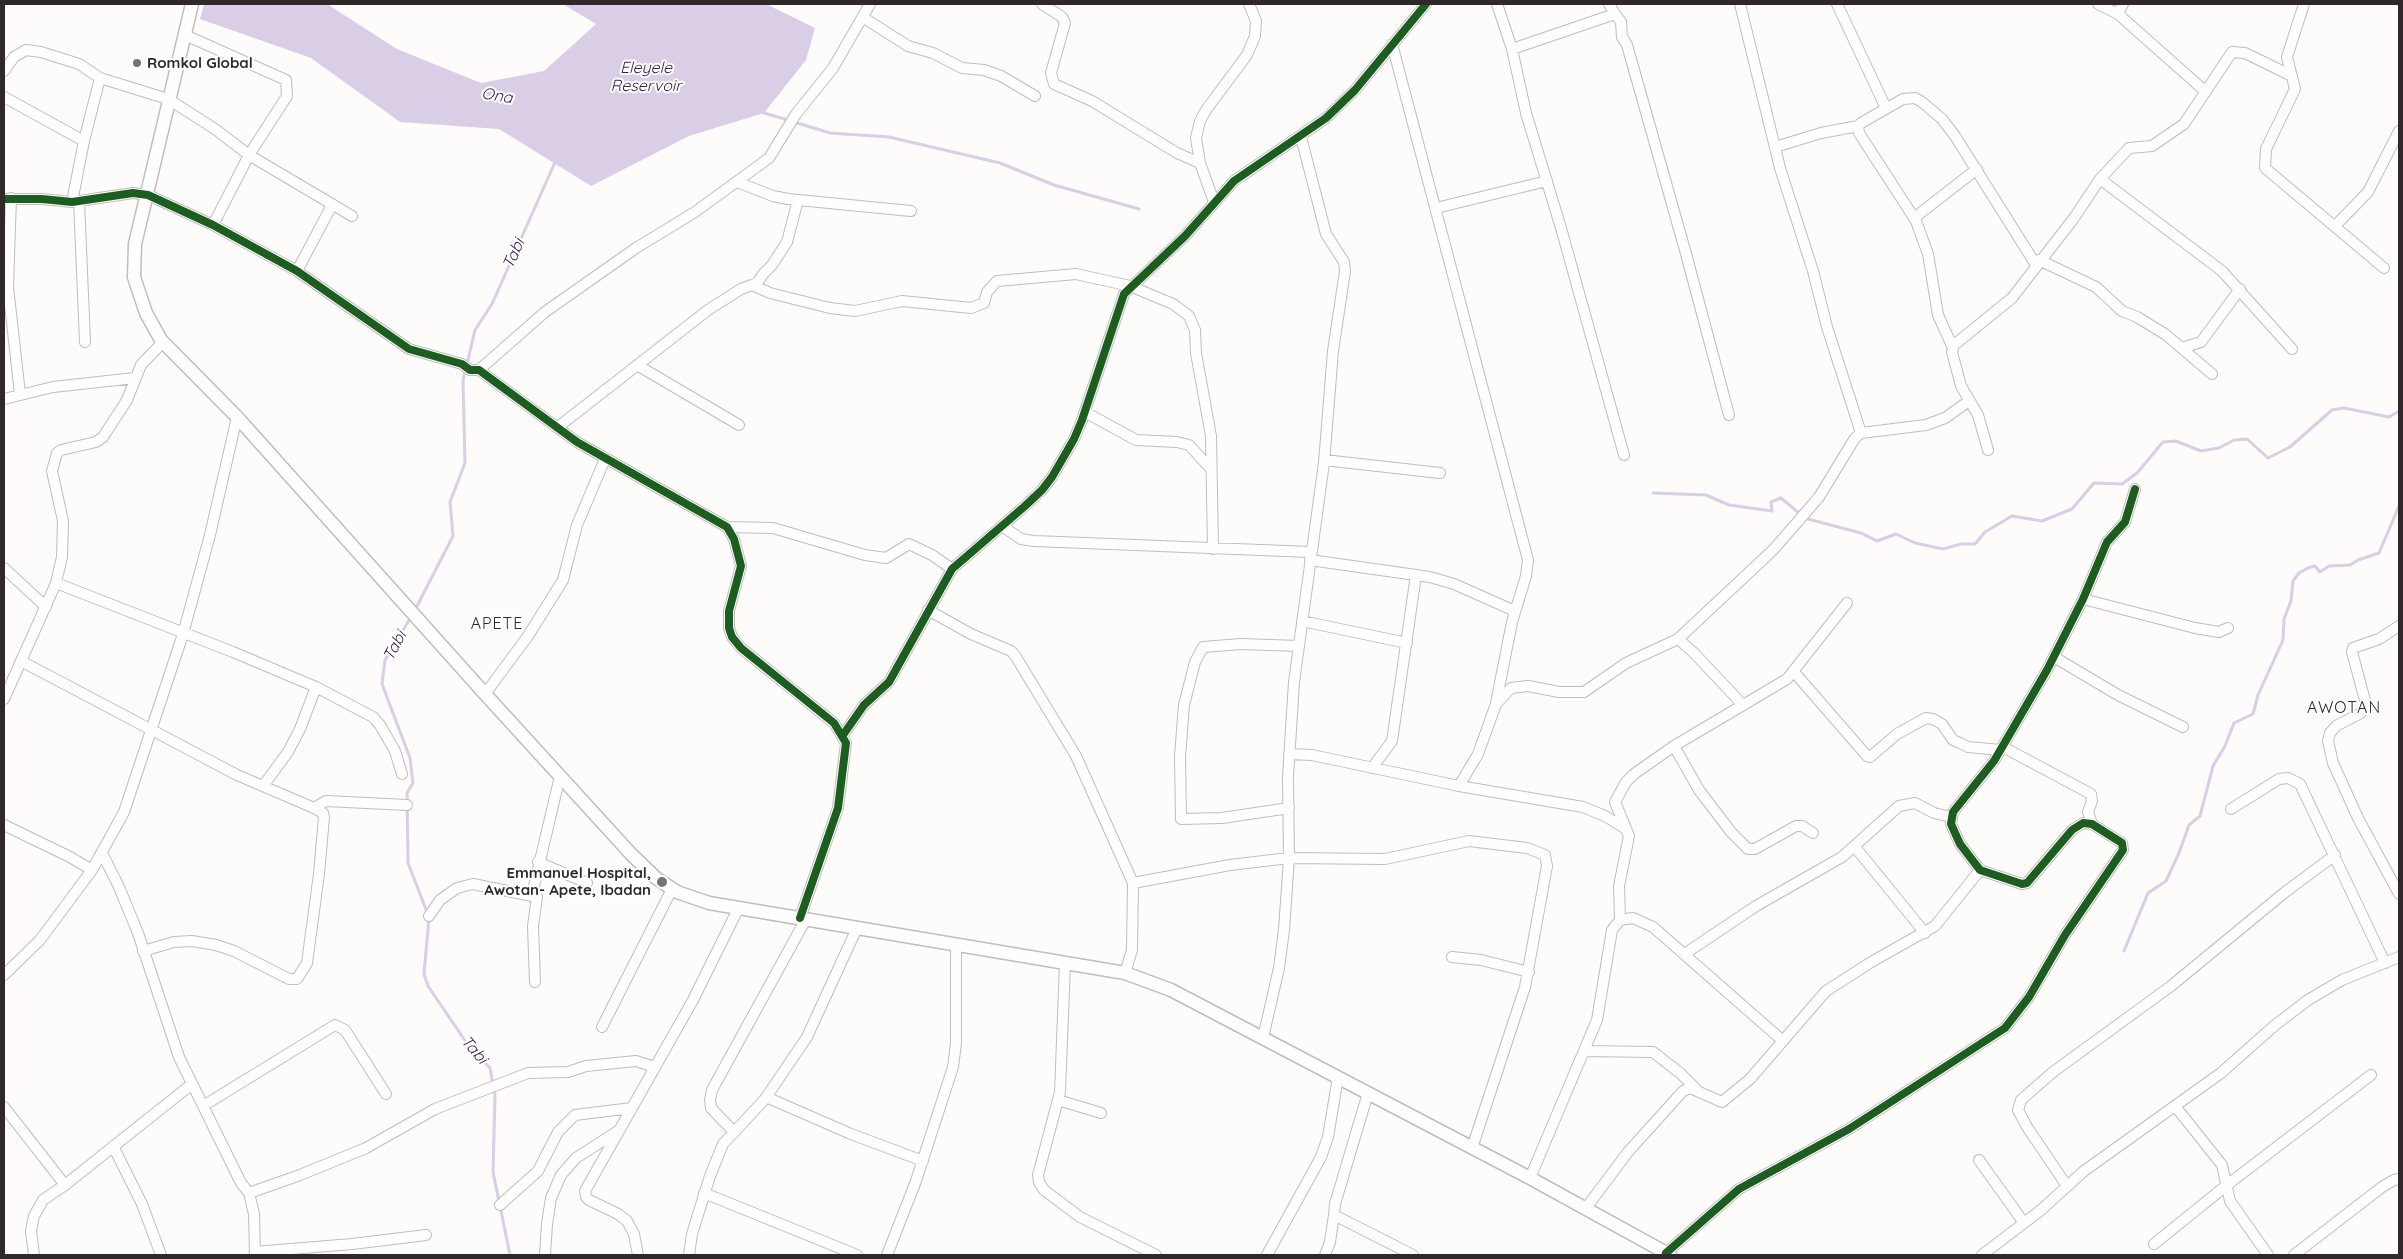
<!DOCTYPE html>
<style>
body{margin:0}
#map{position:relative;width:2403px;height:1259px;overflow:hidden;background:#fefbfb;font-family:Quicksand,sans-serif}
canvas{display:block}
.frame{position:absolute;inset:0;border:5px solid #312829;pointer-events:none}
</style>
<div id="map">
<canvas width="2403" height="1259"></canvas>
<div class="frame"></div>
</div>
<script>
const context = document.querySelector('canvas').getContext('2d');
context.lineJoin = 'round';
function paint(path, color) {
  context.fillStyle = color;
  context.fill(path, 'evenodd');
}
function toPath(rows) {
  const path = new Path2D();
  for (const r of rows) {
    path.moveTo(r[0], r[1]);
    for (let i = 2; i < r.length; i += 2) path.lineTo(r[i], r[i + 1]);
  }
  return path;
}
function strokePath(path, color, width, dash) {
  context.strokeStyle = color;
  context.lineWidth = width;
  context.lineCap = dash ? 'butt' : 'round';
  context.setLineDash(dash || []);
  context.stroke(path);
}
function drawText(font, color, halo, rows, align = 'center') {
  context.font = font + ' Quicksand,sans-serif';
  context.lineWidth = 4;
  context.setLineDash([]);
  context.textBaseline = 'middle';
  context.strokeStyle = halo;
  context.fillStyle = color;
  for (const [text, x, y, turn = 0] of rows) {
    context.save();
    context.translate(x, y);
    context.rotate((+turn || 0) * Math.PI / 180);
    context.textAlign = isNaN(turn) ? turn : align;
    if (halo) context.strokeText(text, 0, 0);
    context.fillText(text, 0, 0);
    context.restore();
  }
}
paint(toPath([
 [204,4,327,4,397,49,481,83,544,71,596,24,563,4,766,4,815,28,806,60,764,113,689,136,591,186,499,129,400,122,311,58,200,19]
]), '#dacee7');
strokePath(toPath([
 [761,112,830,133,889,137,1000,163,1054,185,1139,209],
 [467,364,475,330,492,304,556,160],
 [1653,493,1706,495,1729,505,1772,511,1771,502,1781,498,1799,513],
 [1808,519,1861,533,1877,541,1896,534,1915,543,1943,549,1961,544,1975,544,1985,532,2012,516,2042,521,2072,509,2094,483,2122,484,2137,473,2163,442,2176,441,2201,451,2219,448,2234,440,2247,439,2268,458,2290,447,2332,410,2344,408,2389,417,2399,411],
 [415,610,453,536,450,502,465,463,463,380,465,371],
 [411,617,385,660,382,684,410,758,413,783,407,793,408,863,427,912],
 [429,918,424,974,428,986,468,1045,490,1068,495,1095,493,1172,510,1255],
 [2124,951,2148,893,2166,881,2179,853,2189,825,2200,816,2213,766,2225,746,2234,723,2253,714,2258,695,2283,640,2284,619,2291,601,2293,581,2299,573,2308,568,2315,566,2320,572,2329,566,2350,565,2358,560,2379,553,2399,506]
]), '#dacee7', 3);
const minor = toPath([
 [1042,4,1062,17,1065,23,1051,73,1054,84,1092,101,1177,153,1200,163],
 [1497,4,1512,49,1526,113,1561,228,1624,455],
 [1609,4,1615,14],
 [1740,4,1780,168,1813,271,1827,327,1861,433],
 [1837,4,1886,108],
 [2098,4,2118,14],
 [2123,4,2118,14,2206,92],
 [2304,4,2287,57,2295,89,2266,149,2265,168,2384,268],
 [864,18,908,46,933,53,962,68,984,70,1001,76,1035,96],
 [185,35,286,80,287,96,249,155,213,225],
 [1392,44,1528,560,1526,576,1512,622,1496,703],
 [1512,49,1615,14,1621,22,1622,37,1627,45,1685,250,1729,415],
 [4,71,14,57,26,50,41,52,79,64,100,78,168,99,215,129,249,155,352,216],
 [4,97,84,141],
 [1775,147,1821,133,1858,126],
 [2100,179,2222,271,2292,349],
 [737,182,773,196,788,199,911,211],
 [11,198,8,287,20,394],
 [4,199,42,199,72,202,133,193,148,195,213,225,297,271,409,349,462,364,470,370,479,370,577,442,727,527,734,539,741,566,729,611,729,628,732,637,741,648,834,723,846,743,838,808,800,918],
 [79,201,85,342],
 [72,202,84,141,100,78],
 [1214,202,1200,163,1196,138,1200,121,1206,110,1247,55,1255,36,1256,21,1249,4],
 [1436,208,1547,181],
 [1914,218,1977,169],
 [2335,226,2368,192,2399,131],
 [2039,260,2096,287,2122,311,2137,317,2165,334,2212,374],
 [297,271,332,205],
 [752,285,757,283,764,273,772,265,787,242,798,200],
 [1953,348,1938,315,1928,254,1916,221,1859,133,1858,126,1861,123,1903,99,1915,98,1922,102,1942,119,1955,136,2036,265],
 [2182,348,2201,342,2240,289],
 [637,365,739,425],
 [479,370,545,312,636,248,695,212,769,158,796,114,833,68,870,4],
 [4,399,53,387,135,378],
 [1085,412,1136,440,1177,442,1189,445,1211,469],
 [558,427,708,310,741,289,752,285,770,293,830,308,855,311,902,301,971,308,984,303,987,292,997,281,1076,274,1130,286,1173,304,1189,316,1195,330,1196,353,1211,436,1213,549],
 [1988,450,1978,415,1961,386,1952,352,1954,345,2012,298,2074,218,2100,179,2129,148,2152,146,2184,124,2232,52,2245,53,2292,76],
 [1324,460,1440,473],
 [1002,526,1021,539,1034,541,1311,552],
 [727,527,773,528,865,555,886,558,909,544,932,555,952,569],
 [1310,560,1430,577,1454,584,1515,611],
 [4,568,46,607],
 [56,583,233,652,316,687,373,717,380,725,395,751,402,774],
 [2083,599,2195,628,2219,632,2228,628],
 [928,610,971,634,1011,651,1016,657,1076,756,1133,883,1132,950,1125,973],
 [1302,621,1407,643],
 [2399,626,2379,639,2353,648,2352,652,2366,704,2361,713,2336,726,2330,733,2328,741,2333,763,2358,818,2399,894],
 [1678,639,1693,652,1743,705],
 [2054,657,2118,695,2183,727],
 [21,661,237,775,314,808,323,813,324,817,319,874,307,963,297,979,289,979,234,951,216,945,192,941,174,942,143,951],
 [1794,672,1867,756,1870,757,1897,734,1926,718,1933,719,1942,724,1953,740,1960,743,1968,747,2001,750],
 [485,694,528,636,563,580,577,525,605,459],
 [4,699,56,583,62,557,63,521,52,471,57,453,61,450,96,442,103,437,127,400,141,365,163,342],
 [843,735,864,705,889,682,952,569,1025,506,1042,490,1052,477,1074,439,1082,420,1124,294,1185,236,1234,181,1326,118,1355,90,1426,4],
 [1674,746,1699,790,1731,832,1748,849,1755,849,1796,826,1802,826,1813,833],
 [2003,747,2091,794,2092,801,2088,812,2092,824],
 [1289,754,1312,755,1459,786,1583,807,1605,816,1626,829],
 [1372,768,1392,741,1416,575],
 [263,786,288,752,300,729,316,687],
 [1459,786,1478,754,1496,704,1511,688,1528,686,1559,692,1584,692,1626,663,1678,639,1773,550,1794,526,1819,497,1855,438,1861,433,1926,425,1945,418,1969,401],
 [314,808,326,801,407,805],
 [1289,808,1222,818,1181,819,1180,756,1184,705,1195,662,1203,647,1241,644,1299,646],
 [2231,809,2279,779,2288,778,2300,784,2385,963],
 [4,825,70,857,92,870],
 [1855,847,1925,933],
 [102,853,119,887,138,933,179,1057,241,1183,249,1193,254,1214,255,1255],
 [538,862,587,883],
 [1133,883,1230,865,1289,858,1385,859,1469,841,1527,848,1545,855,1547,866,1525,987,1472,1148],
 [429,916,440,900,457,888,473,884,537,897],
 [1620,920,1619,886,1629,836,1615,802,1626,782,1634,774,1674,746,1787,679,1847,603],
 [1686,953,1756,906,1842,857,1899,806,1915,803,1934,813,1951,817],
 [1452,957,1481,960,1529,972],
 [1065,964,1060,1092,1038,1175,1039,1182,1044,1190,1080,1217,1156,1255],
 [4,975,40,940,92,870,124,812,183,634,210,535,237,417],
 [535,982,533,926,537,897,534,886,560,776],
 [602,1027,672,889],
 [1263,1038,1279,968,1284,930,1289,858,1288,777,1294,682,1324,463,1333,351,1345,271,1344,262,1326,234,1301,137],
 [1584,1051,1653,1052,1680,1073,1698,1091],
 [1368,1093,1335,1204,1334,1215,1413,1255],
 [766,1097,851,1134,923,1161],
 [1058,1100,1101,1113],
 [203,1106,335,1025,345,1030,386,1094],
 [2175,1106,2222,1165,2230,1201,2268,1255],
 [4,1107,65,1185],
 [733,1131,711,1108,710,1100,712,1090,806,919],
 [113,1146,142,1204,161,1255],
 [1979,1160,2024,1223],
 [1530,1178,1597,1020,1612,930,1620,920,1633,918,1653,927,1783,1041],
 [2067,1186,2027,1127,2018,1110,2021,1100,2053,1072,2171,986,2284,893,2335,855],
 [249,1193,300,1175,366,1148,435,1109,528,1073,568,1072,586,1066,636,1061,655,1067],
 [704,1193,857,1255],
 [500,1205,538,1171,558,1132,575,1115,632,1108],
 [1586,1208,1628,1152,1683,1091,1690,1088,1722,1102,1750,1079,1826,991,1873,961,1935,926,1980,870],
 [2154,1244,2227,1185,2371,1075],
 [255,1252,352,1244,426,1235],
 [1666,1253,1739,1189,1849,1129,2005,1028,2029,997,2065,935,2123,850,2122,843,2092,824,2083,823,2072,830,2027,883,2022,884,1980,870,1960,844,1951,824,1953,812,1994,761,2047,670,2083,599,2107,542,2125,522,2135,489],
 [34,1255,31,1231,34,1216,43,1200,65,1185,192,1084],
 [545,1255,547,1224,551,1198,561,1175,576,1158,618,1131],
 [638,1255,634,1234,627,1221,618,1214,589,1200,586,1197,585,1191,693,1000,739,907],
 [689,1255,692,1234,710,1176,723,1144,765,1099,807,1037,857,928],
 [887,1255,916,1181,953,1067,956,1043,956,945],
 [1267,1255,1321,1157,1328,1137,1338,1077],
 [1325,1255,1330,1242,1334,1215],
 [1982,1255,2041,1210,2084,1171,2221,1073,2274,1026,2308,1000,2342,980,2399,957],
 [2294,1255,2382,1187,2394,1180,2399,1179]
]);
const major = toPath([
 [192,4,135,244,134,277,146,313,161,340,237,417,485,694,631,854,656,878,677,892,709,903,1125,973,1171,990,1530,1178,1670,1255]
]);
strokePath(minor, '#c2bcbd', 12);
strokePath(major, '#c2bcbd', 15);
strokePath(minor, '#fffefe', 10);
strokePath(major, '#fffefe', 12);
strokePath(toPath([
 [4,199,42,199,72,202,133,193,148,195,213,225,297,271,409,349,462,364,470,370,479,370,577,442,727,527,734,539,741,566,729,611,729,628,732,637,741,648,834,723,846,743,838,808,800,918],
 [843,735,864,705,889,682,952,569,1025,506,1042,490,1052,477,1074,439,1082,420,1124,294,1185,236,1234,181,1326,118,1355,90,1426,4],
 [1666,1253,1739,1189,1849,1129,2005,1028,2029,997,2065,935,2123,850,2122,843,2092,824,2083,823,2072,830,2027,883,2022,884,1980,870,1960,844,1951,824,1953,812,1994,761,2047,670,2083,599,2107,542,2125,522,2135,489]
]), '#1b5e20', 8);
for (const [x, y, r, color] of [
 [137,63,5,"#797272"],
 [662,882,6,"#797272"]
]) {
  const dot = new Path2D();
  dot.arc(x, y, r, 0, 2 * Math.PI);
  context.fillStyle = color;
  context.fill(dot);
  strokePath(dot, '#fff', 2);
}
drawText('bold 15px', '#312829', '#fff', [
 ["Romkol Global",147,63],
 ["Emmanuel Hospital,",651,873,"right"],
 ["Awotan- Apete, Ibadan",651,890,"right"]
], 'left');
drawText('italic 16px', '#38214e', '#fff', [
 ["Eleyele",646,68],
 ["Reservoir",646,86],
 ["Ona",497,96,9],
 ["Tabi",514,254,-66],
 ["Tabi",395,646,-62],
 ["Tabi",474,1050,49]
]);
context.letterSpacing = '1px';
drawText('16px', '#312829', '#fff', [
 ["APETE",497,624],
 ["AWOTAN",2344,708]
]);
context.letterSpacing = '0px';
</script>
